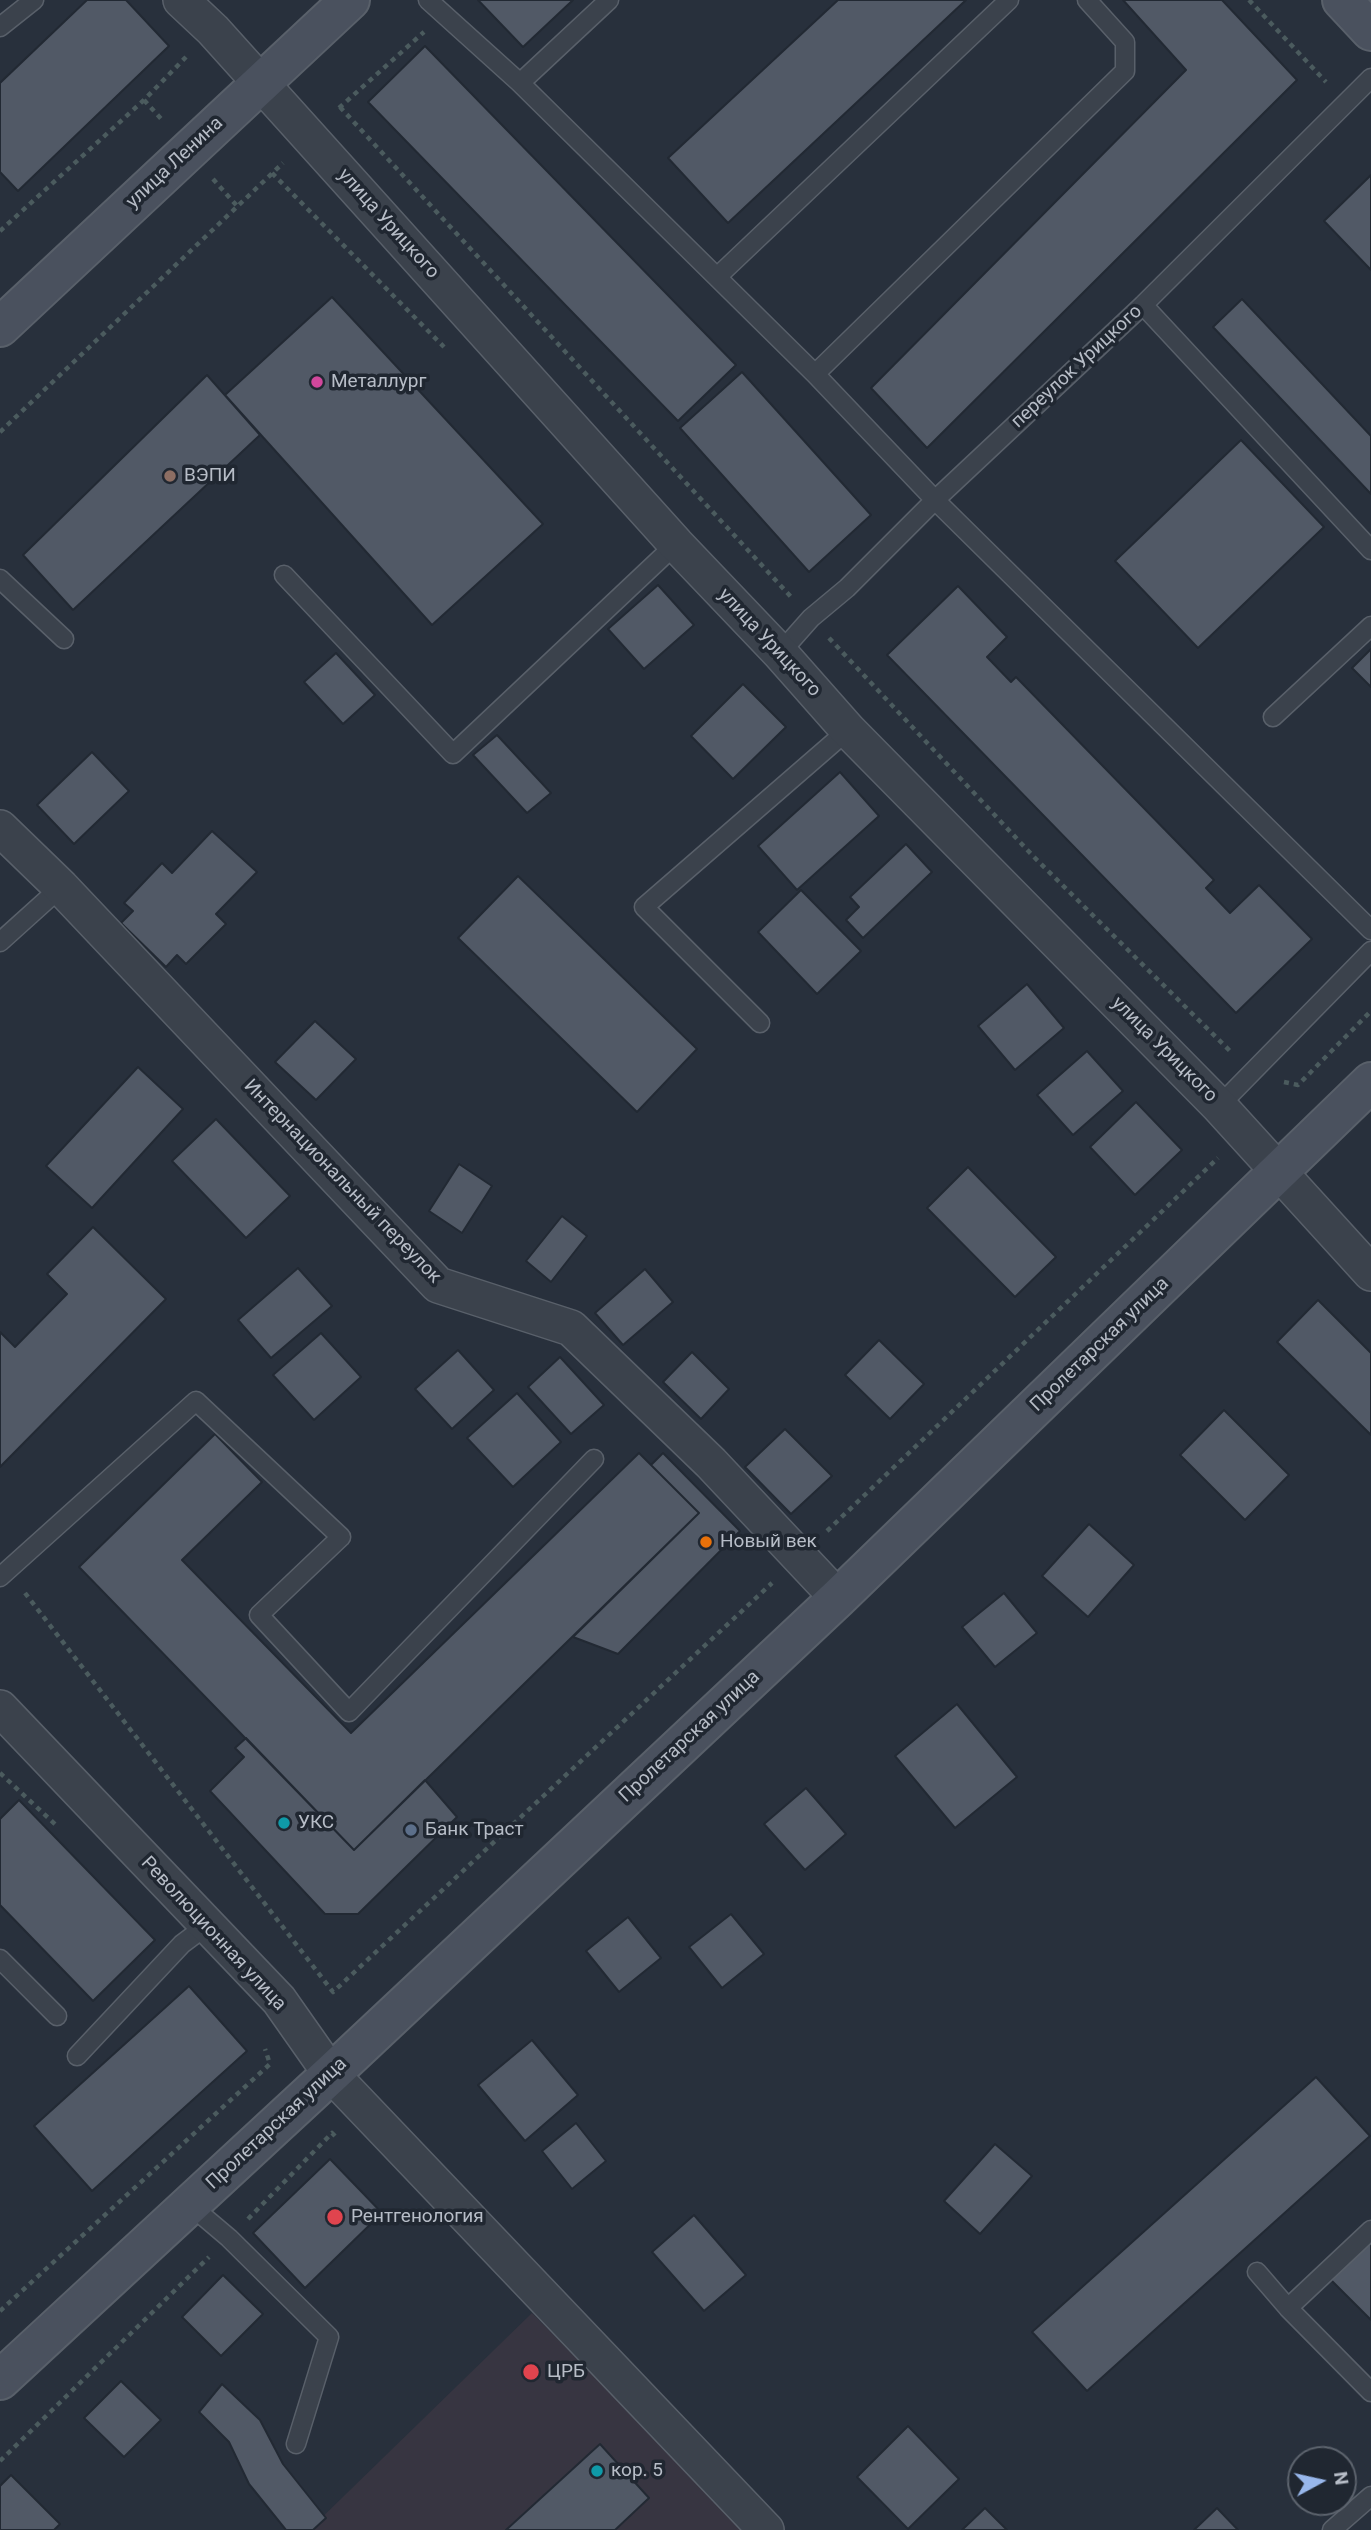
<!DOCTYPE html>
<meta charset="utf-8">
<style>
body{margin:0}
#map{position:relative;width:1371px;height:2530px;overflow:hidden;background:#28303c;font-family:Roboto,sans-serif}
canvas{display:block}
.north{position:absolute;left:1287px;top:2446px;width:70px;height:70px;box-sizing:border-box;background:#202731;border:2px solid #5c636d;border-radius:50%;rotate:82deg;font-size:19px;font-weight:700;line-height:28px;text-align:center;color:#b7bdc7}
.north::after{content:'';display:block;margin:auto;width:24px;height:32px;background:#98b7eb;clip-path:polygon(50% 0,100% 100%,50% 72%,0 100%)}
</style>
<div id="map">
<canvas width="1371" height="2530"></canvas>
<div class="north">N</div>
</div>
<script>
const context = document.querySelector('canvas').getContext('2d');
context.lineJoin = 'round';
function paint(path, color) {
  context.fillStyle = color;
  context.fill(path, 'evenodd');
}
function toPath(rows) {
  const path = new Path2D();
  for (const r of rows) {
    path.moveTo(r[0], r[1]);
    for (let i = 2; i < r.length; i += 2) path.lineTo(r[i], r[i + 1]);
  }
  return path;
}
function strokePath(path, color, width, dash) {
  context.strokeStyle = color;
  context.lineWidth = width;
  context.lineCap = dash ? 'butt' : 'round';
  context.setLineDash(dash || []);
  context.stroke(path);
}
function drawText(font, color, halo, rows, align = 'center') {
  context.font = font + ' Roboto,sans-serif';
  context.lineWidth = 7;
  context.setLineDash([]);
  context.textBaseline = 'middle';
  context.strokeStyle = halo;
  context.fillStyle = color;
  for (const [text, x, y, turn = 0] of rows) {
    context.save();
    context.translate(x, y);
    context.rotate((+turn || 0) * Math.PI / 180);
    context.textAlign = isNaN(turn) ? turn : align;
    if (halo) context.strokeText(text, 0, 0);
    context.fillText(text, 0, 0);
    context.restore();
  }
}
paint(toPath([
 [532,2313,746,2530,309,2530]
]), '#373541');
const building = toPath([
 [87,0,126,0,169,46,18,191,0,172,0,83,87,0],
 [478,0,573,0,523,47,478,0],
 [838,0,966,0,728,223,668,158,838,0],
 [1123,0,1222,0,1297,80,927,448,871,388,1186,70,1123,0],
 [425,46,736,365,678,421,368,102,425,46],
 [1371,175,1371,270,1324,221,1371,175],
 [332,297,543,524,432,625,225,395,332,297],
 [1242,299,1371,436,1371,494,1213,327,1242,299],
 [742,372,871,515,809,572,680,428,742,372],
 [207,375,260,435,73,610,23,555,207,375],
 [1241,440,1324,527,1198,648,1115,561,1241,440],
 [658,585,694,625,644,669,608,629,658,585],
 [958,586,1007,637,987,657,1011,682,1016,677,1214,880,1206,888,1230,913,1259,885,1312,939,1236,1013,887,655,958,586],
 [1371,649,1371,687,1352,668,1371,649],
 [336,653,375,695,343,724,304,682,336,653],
 [743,684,786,727,733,779,691,736,743,684],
 [497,735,551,793,527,813,473,755,497,735],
 [92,752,129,791,74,844,37,805,92,752],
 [840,772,879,816,797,890,758,846,840,772],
 [212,831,257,872,216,914,226,924,186,964,177,955,166,967,121,923,133,911,124,903,162,863,172,873,212,831],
 [906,844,932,872,863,938,846,920,859,907,850,897,906,844],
 [518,876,697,1049,637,1112,458,938,518,876],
 [801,890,861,951,817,994,758,932,801,890],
 [1027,984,1064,1028,1015,1070,978,1026,1027,984],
 [315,1021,356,1059,316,1100,275,1062,315,1021],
 [1087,1051,1123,1091,1073,1135,1037,1095,1087,1051],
 [138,1067,183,1109,92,1208,46,1166,138,1067],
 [1136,1102,1182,1150,1135,1195,1090,1147,1136,1102],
 [216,1119,290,1196,246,1238,172,1161,216,1119],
 [459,1164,492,1186,462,1233,429,1211,459,1164],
 [968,1167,1056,1257,1015,1297,927,1208,968,1167],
 [562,1216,587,1236,551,1282,526,1261,562,1216],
 [93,1227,166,1299,0,1467,0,1332,15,1347,67,1294,47,1274,93,1227],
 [298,1268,332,1306,271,1358,238,1320,298,1268],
 [645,1269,673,1302,623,1345,595,1313,645,1269],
 [1318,1300,1371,1353,1371,1435,1277,1342,1318,1300],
 [321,1333,361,1377,314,1420,273,1375,321,1333],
 [879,1340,924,1384,890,1419,845,1375,879,1340],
 [458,1350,494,1390,452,1429,415,1389,458,1350],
 [692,1352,729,1389,701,1419,663,1382,692,1352],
 [560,1357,604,1405,571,1434,528,1387,560,1357],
 [517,1393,561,1442,513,1487,467,1438,517,1393],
 [1224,1410,1289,1475,1245,1520,1180,1455,1224,1410],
 [785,1429,832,1476,791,1514,745,1467,785,1429],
 [215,1434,262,1482,182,1560,351,1733,639,1453,699,1513,354,1850,79,1567,215,1434],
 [663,1453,740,1531,618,1654,573,1637,699,1513,651,1465,663,1453],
 [1089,1524,1134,1565,1088,1617,1042,1576,1089,1524],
 [1004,1593,1037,1633,995,1667,962,1627,1004,1593],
 [957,1704,1017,1777,955,1828,895,1756,957,1704],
 [246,1738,354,1850,425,1780,457,1817,358,1914,325,1914,210,1791,244,1757,235,1748,246,1738],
 [806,1788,846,1834,805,1870,764,1824,806,1788],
 [19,1800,155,1940,93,2001,0,1905,0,1819,19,1800],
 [731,1914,764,1954,722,1988,689,1947,731,1914],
 [628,1917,661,1958,619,1992,586,1951,628,1917],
 [189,1986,247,2051,92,2191,34,2126,189,1986],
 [532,2040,578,2095,525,2141,478,2085,532,2040],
 [1316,2077,1370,2136,1087,2391,1032,2332,1316,2077],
 [576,2123,606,2161,572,2189,542,2151,576,2123],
 [995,2144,1032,2176,980,2234,944,2201,995,2144],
 [330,2159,382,2213,305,2288,253,2233,330,2159],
 [694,2215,746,2275,704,2311,652,2252,694,2215],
 [1371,2240,1371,2320,1331,2280,1371,2240],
 [223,2275,263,2314,221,2356,182,2317,223,2275],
 [121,2381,161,2420,124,2457,84,2418,121,2381],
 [222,2384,260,2420,283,2464,326,2518,313,2530,286,2530,249,2484,229,2442,199,2412,222,2384],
 [908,2426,959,2479,908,2529,857,2477,908,2426],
 [600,2444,649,2498,615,2530,506,2530,600,2444],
 [11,2475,60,2524,54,2530,0,2530,0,2486,11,2475],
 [985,2508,1007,2530,962,2530,985,2508],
 [1217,2508,1238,2530,1194,2530,1217,2508]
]);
paint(building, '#515966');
strokePath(building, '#222933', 2);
const lane = toPath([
 [428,0,520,83,815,374],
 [1087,0,1125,42,1125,71,815,374,935,500,1371,930],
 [0,27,34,0],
 [520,83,609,0],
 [717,277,1009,0],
 [1143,305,1371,550],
 [284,575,453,754,676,544],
 [0,579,64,639],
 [780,653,811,618,847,588,935,500,1143,305,1371,78],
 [1273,717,1371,626],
 [0,942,61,887],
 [760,1023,644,907,848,730],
 [1219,1106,1371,951],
 [0,1577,196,1401,341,1537,259,1615,349,1712,594,1459],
 [0,1959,57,2016],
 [77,2056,182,1944,206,1926],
 [190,2205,229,2238,329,2337,296,2444],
 [1257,2272,1288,2308,1371,2392],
 [1288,2308,1371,2230],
 [1332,2530,1371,2496]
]);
const street = toPath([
 [181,0,213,30,676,544,780,653,848,730,1219,1106,1371,1273],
 [0,828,61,887,438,1285,571,1328,711,1463,838,1598],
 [0,1708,279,2000,331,2074,766,2530]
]);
const secondary = toPath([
 [1342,0,1371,31],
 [0,327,350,0],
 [0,2380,331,2074,838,1598,1371,1082]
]);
strokePath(lane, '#59606a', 21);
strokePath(street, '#59606a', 38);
strokePath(secondary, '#59606a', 42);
strokePath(toPath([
 [1249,0,1326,82],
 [144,100,164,122],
 [340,107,792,598],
 [339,108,424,32],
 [272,173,444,347],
 [213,179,238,207],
 [0,231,144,100,186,57],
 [0,432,283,163],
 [829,638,1033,856,1232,1053],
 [1284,1082,1298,1085,1371,1011],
 [827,1531,1218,1158],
 [25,1593,333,1992,772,1583],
 [0,1773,57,1826],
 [248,2219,332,2133,335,2136],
 [0,2311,270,2064,265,2049],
 [0,2461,209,2257]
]), '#4b5b5e', 4.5, [5, 5]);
strokePath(lane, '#3b424c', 18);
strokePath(street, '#3b424c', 35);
strokePath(secondary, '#4a515e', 38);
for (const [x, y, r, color] of [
 [317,382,7,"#d1479c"],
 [170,476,7,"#8d6e63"],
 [706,1542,7,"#e8710a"],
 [284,1823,7,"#0f9aa8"],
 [411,1830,7,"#5c6f8a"],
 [335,2217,9,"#e0444e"],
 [531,2372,9,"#e0444e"],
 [597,2471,7,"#0f9aa8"]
]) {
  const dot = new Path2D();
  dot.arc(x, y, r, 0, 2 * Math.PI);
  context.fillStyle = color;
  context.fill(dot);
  strokePath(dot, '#202731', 2.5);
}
drawText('19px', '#b7bdc7', '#202731', [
 ["улица Ленина",175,163,-43],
 ["улица Урицкого",388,224,48],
 ["переулок Урицкого",1077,367,-43],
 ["улица Урицкого",769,643,47],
 ["улица Урицкого",1164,1050,45],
 ["Интернациональный переулок",342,1182,46],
 ["Пролетарская улица",1100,1345,-44],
 ["Пролетарская улица",690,1737,-43],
 ["Революционная улица",213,1934,47],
 ["Пролетарская улица",277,2124,-43]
]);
drawText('19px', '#b7bdc7', '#202731', [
 ["Металлург",331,382],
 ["ВЭПИ",184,476],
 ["Новый век",720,1542],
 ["УКС",298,1823],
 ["Банк Траст",425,1830],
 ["Рентгенология",351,2217],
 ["ЦРБ",547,2372],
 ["кор. 5",611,2471]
], 'left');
</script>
